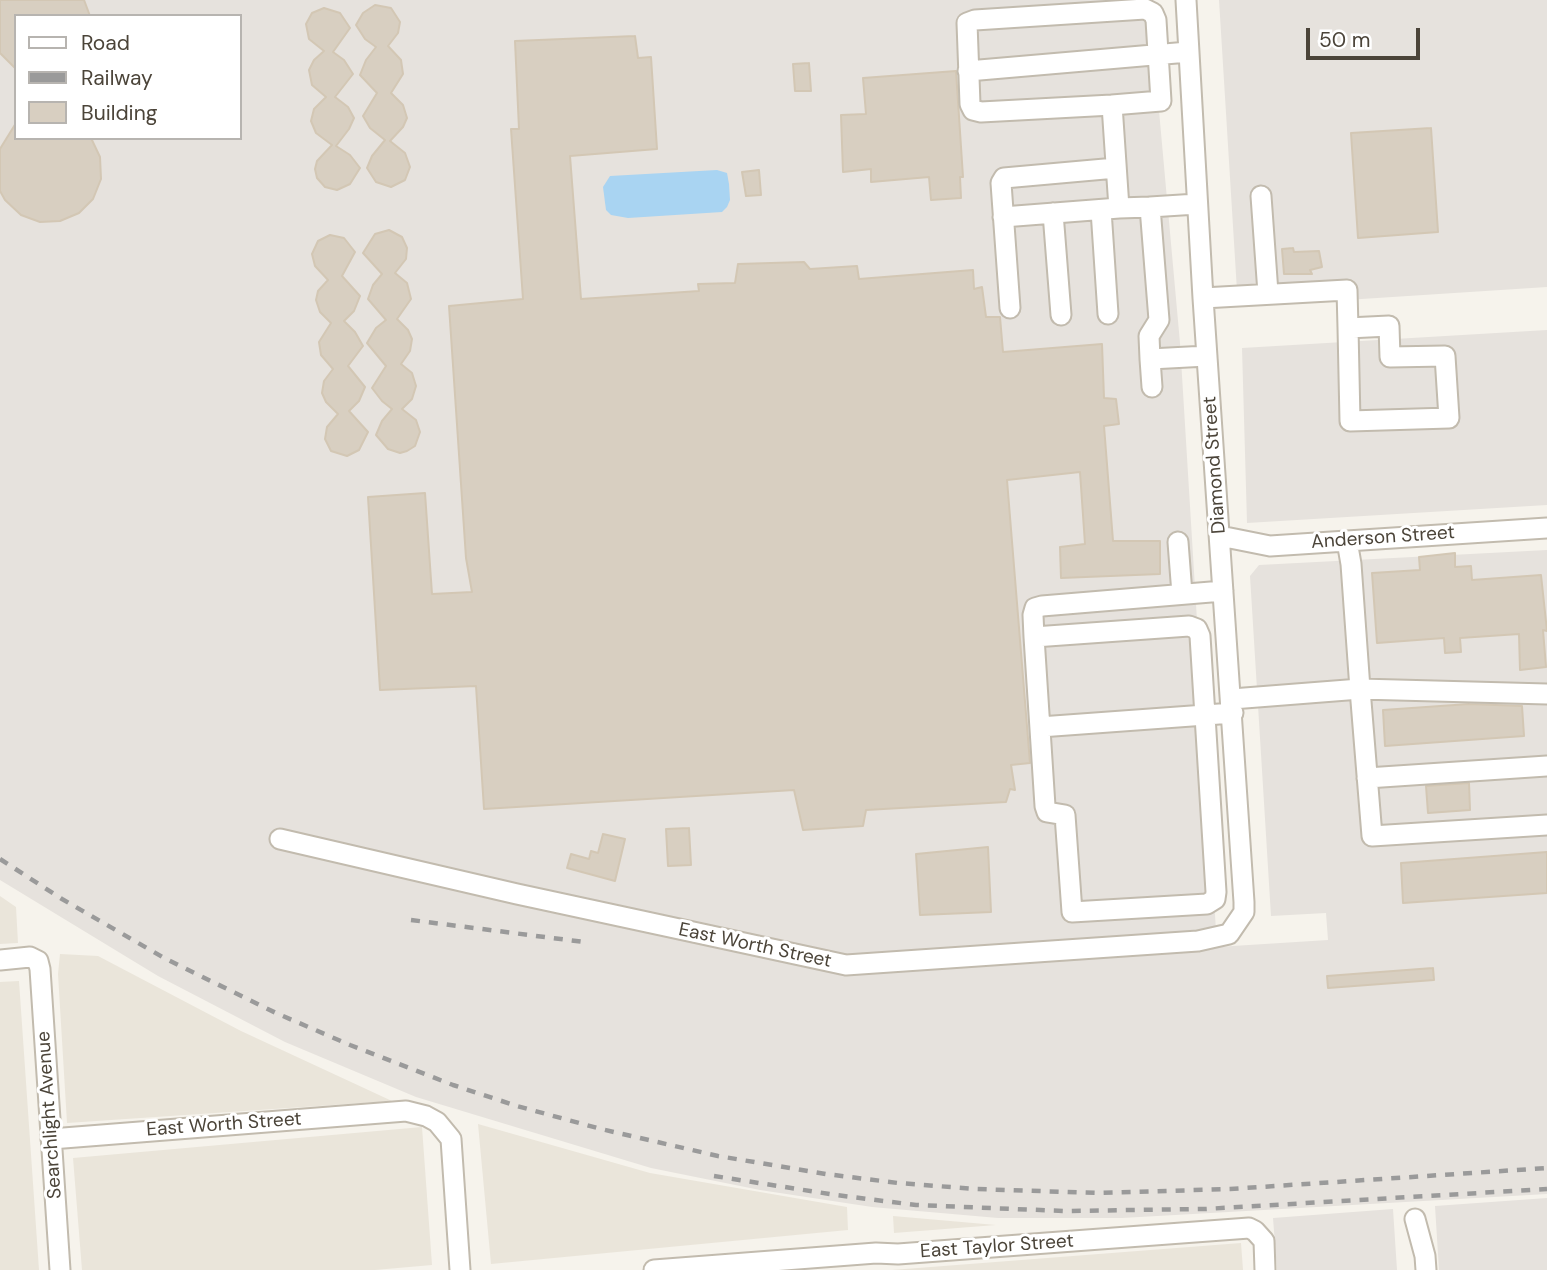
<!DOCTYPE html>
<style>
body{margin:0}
#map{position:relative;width:1547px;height:1270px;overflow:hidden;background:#f6f3ec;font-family:"DM Sans",sans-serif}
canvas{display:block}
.legend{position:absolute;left:14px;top:14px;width:228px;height:126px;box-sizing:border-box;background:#fff;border:2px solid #b7b4b0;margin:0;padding:9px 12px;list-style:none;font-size:21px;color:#4b4439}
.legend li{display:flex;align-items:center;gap:14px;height:35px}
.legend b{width:35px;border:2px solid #b7b4b0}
.scale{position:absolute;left:1306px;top:28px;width:114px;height:32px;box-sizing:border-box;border:4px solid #4b4439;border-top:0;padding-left:9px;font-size:21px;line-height:24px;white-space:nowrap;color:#4b4439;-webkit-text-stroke:5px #fff;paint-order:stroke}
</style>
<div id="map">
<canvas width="1547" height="1270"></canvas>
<ul class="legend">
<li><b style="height:9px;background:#fff"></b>Road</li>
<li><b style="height:9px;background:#9a9a9a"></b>Railway</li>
<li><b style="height:19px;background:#d8cfc1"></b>Building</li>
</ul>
<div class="scale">50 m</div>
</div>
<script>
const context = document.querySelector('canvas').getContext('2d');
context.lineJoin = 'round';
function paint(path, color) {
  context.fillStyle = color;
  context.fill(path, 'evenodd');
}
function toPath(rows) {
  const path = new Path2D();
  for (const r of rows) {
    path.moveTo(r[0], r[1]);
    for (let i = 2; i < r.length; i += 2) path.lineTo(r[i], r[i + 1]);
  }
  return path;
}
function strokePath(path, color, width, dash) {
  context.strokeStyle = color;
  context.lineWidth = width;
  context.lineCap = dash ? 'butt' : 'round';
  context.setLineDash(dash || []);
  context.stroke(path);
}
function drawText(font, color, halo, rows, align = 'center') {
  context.font = font + ' "DM Sans",sans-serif';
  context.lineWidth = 6;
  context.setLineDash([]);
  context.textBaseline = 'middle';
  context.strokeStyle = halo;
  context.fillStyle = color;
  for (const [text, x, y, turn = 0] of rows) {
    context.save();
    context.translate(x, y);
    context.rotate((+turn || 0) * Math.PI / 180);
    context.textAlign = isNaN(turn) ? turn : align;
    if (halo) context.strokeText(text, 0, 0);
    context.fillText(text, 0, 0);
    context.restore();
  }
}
paint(toPath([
 [0,896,16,907,18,943,0,944],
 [60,954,98,956,241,1031,392,1101,67,1123,58,974],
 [19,981,39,1270,0,1270,0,982],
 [478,1124,650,1173,847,1207,848,1230,491,1264],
 [422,1127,432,1265,375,1270,82,1270,73,1158],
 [893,1216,996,1225,894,1233],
 [1241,1243,1243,1270,892,1270]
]), '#eae5da');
paint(toPath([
 [0,0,1149,0,1180,343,1217,947,1328,940,1326,913,1271,916,1250,576,1259,565,1547,550,1547,1194,1122,1218,998,1218,872,1207,760,1190,651,1168,416,1097,285,1042,158,976,0,880],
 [16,16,240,16,240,138,16,138],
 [1219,0,1547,0,1547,287,1238,307],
 [1547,330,1547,505,1247,523,1242,348],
 [1547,1198,1547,1270,1439,1270,1435,1206],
 [1393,1209,1397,1270,1277,1270,1273,1218]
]), '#e6e2dd');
paint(toPath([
 [717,170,727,173,729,184,730,200,727,207,722,212,628,218,611,215,606,210,603,187,610,176]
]), '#a9d4f2');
const building = toPath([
 [0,0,84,0,90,16,16,16,16,69,0,53,0,0],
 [375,5,391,8,400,22,398,33,388,46,401,60,403,74,391,93,403,105,407,118,403,127,390,141,405,153,410,167,405,180,391,187,376,182,367,168,372,156,385,140,370,128,363,116,377,93,360,75,366,60,376,47,365,39,356,25,363,13,375,5],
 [324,8,340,13,350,28,333,52,344,60,353,74,335,97,348,107,354,118,349,129,336,146,350,155,360,168,350,184,337,190,325,187,317,178,315,169,317,161,332,145,316,133,311,121,314,109,326,97,312,85,309,70,314,60,324,51,309,39,306,24,312,13,324,8],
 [635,36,638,58,651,57,657,149,570,156,581,299,699,291,698,284,735,283,738,264,804,262,810,269,857,266,859,279,973,270,974,289,982,287,986,317,1000,317,1003,352,1102,344,1104,398,1116,399,1119,424,1104,426,1113,541,1160,541,1160,574,1061,578,1060,547,1085,544,1080,472,1007,480,1030,763,1011,765,1015,790,1010,789,1006,802,866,810,863,826,803,830,794,790,484,809,476,686,380,690,368,497,425,493,432,594,472,592,466,558,449,306,523,299,511,129,519,129,515,41,635,36],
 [809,63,811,91,795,91,793,64,809,63],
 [956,71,963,177,960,177,961,198,931,200,929,177,871,182,871,169,843,172,841,115,866,114,863,78,956,71],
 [16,123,16,138,91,138,100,157,101,179,93,199,79,213,60,221,40,222,21,215,5,200,0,191,0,149,16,123],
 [1431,128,1438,232,1358,238,1351,133,1431,128],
 [759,170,761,195,746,196,742,172,759,170],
 [389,230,402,237,407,248,406,259,395,273,407,283,411,299,397,319,408,330,412,339,410,351,401,364,412,373,416,386,412,399,402,409,416,420,420,432,415,446,407,451,400,453,388,449,376,435,382,421,392,409,382,401,372,388,386,366,367,343,376,328,386,320,368,299,373,285,382,274,363,253,375,234,389,230],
 [330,235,344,238,355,252,342,276,360,296,354,311,344,321,355,332,363,346,348,366,365,387,359,401,349,411,368,432,359,450,347,456,331,451,325,439,327,427,338,414,326,402,322,393,324,381,333,369,321,355,319,342,331,323,320,312,316,300,318,291,328,280,315,266,312,254,318,241,330,235],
 [1293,248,1294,252,1319,251,1322,267,1310,270,1312,274,1284,274,1282,249,1293,248],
 [1455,553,1455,567,1471,566,1472,580,1541,575,1547,631,1543,630,1546,667,1520,670,1519,634,1460,638,1461,652,1445,653,1444,638,1377,643,1372,573,1420,570,1419,557,1455,553],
 [1469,704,1522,706,1524,736,1385,746,1383,710,1469,704],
 [1469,783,1470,810,1428,813,1426,786,1469,783],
 [689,828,691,865,668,866,666,829,689,828],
 [603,834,625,839,615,881,567,868,571,854,589,859,591,851,598,853,603,834],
 [988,847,991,912,920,915,916,854,988,847],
 [1547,852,1547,893,1403,903,1401,863,1547,852],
 [1433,968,1434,980,1328,988,1327,976,1433,968]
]);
paint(building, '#d8cfc1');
strokePath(building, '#d3c7b4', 2);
const minor = toPath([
 [968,71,1188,52],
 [1112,105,981,112,973,110,970,104,967,23,975,20,1145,9,1153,13,1156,20,1161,101,1112,105,1119,208,1150,207,1159,320,1149,336,1150,359,1207,356],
 [1261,196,1268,293],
 [1150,207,1197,204],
 [1101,210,1108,314],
 [1053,213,1061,315],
 [1003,217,1119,208],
 [1203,298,1347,290,1348,328,1350,421,1449,418,1445,356,1390,357,1389,326,1348,328],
 [1010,308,1001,183,1004,178,1116,168],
 [1150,359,1152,387],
 [1220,536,1270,546,1547,528],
 [1178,542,1182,594],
 [1034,637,1189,626,1197,629,1200,636,1216,892,1215,899,1207,904,1072,912,1065,815,1047,812,1045,806,1034,637,1033,615,1035,608,1042,606,1223,591],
 [1547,694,1360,689,1372,836,1547,825],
 [1232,699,1360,689,1351,564,1347,541],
 [1040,727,1233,713],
 [1367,778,1547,766],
 [280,839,517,894,846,965,1198,941,1229,934,1244,912,1244,902,1203,298,1186,0],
 [0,960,30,957,38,961,40,969,60,1270],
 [51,1139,406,1111,426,1116,437,1122,451,1139,460,1270],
 [1415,1219,1425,1256,1426,1270],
 [654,1270,876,1253,898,1254,1249,1228,1255,1231,1264,1241,1265,1270]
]);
strokePath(minor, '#c2bbae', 23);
strokePath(minor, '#fff', 19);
strokePath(toPath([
 [0,859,62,899,166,959,276,1013,350,1045,453,1085,517,1106,601,1129,718,1156,826,1174,898,1183,976,1189,1099,1193,1230,1189,1547,1168],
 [411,920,584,942],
 [714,1176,836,1195,916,1205,1064,1211,1205,1209,1547,1189]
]), '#9a9a9a', 4.5, [9, 9]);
drawText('19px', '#4b4439', '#fff', [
 ["Diamond Street",1215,465,-94],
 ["Anderson Street",1383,538,-4],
 ["East Worth Street",755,946,12],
 ["Searchlight Avenue",50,1115,-94],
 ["East Worth Street",224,1125,-4],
 ["East Taylor Street",997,1247,-4]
]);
</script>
